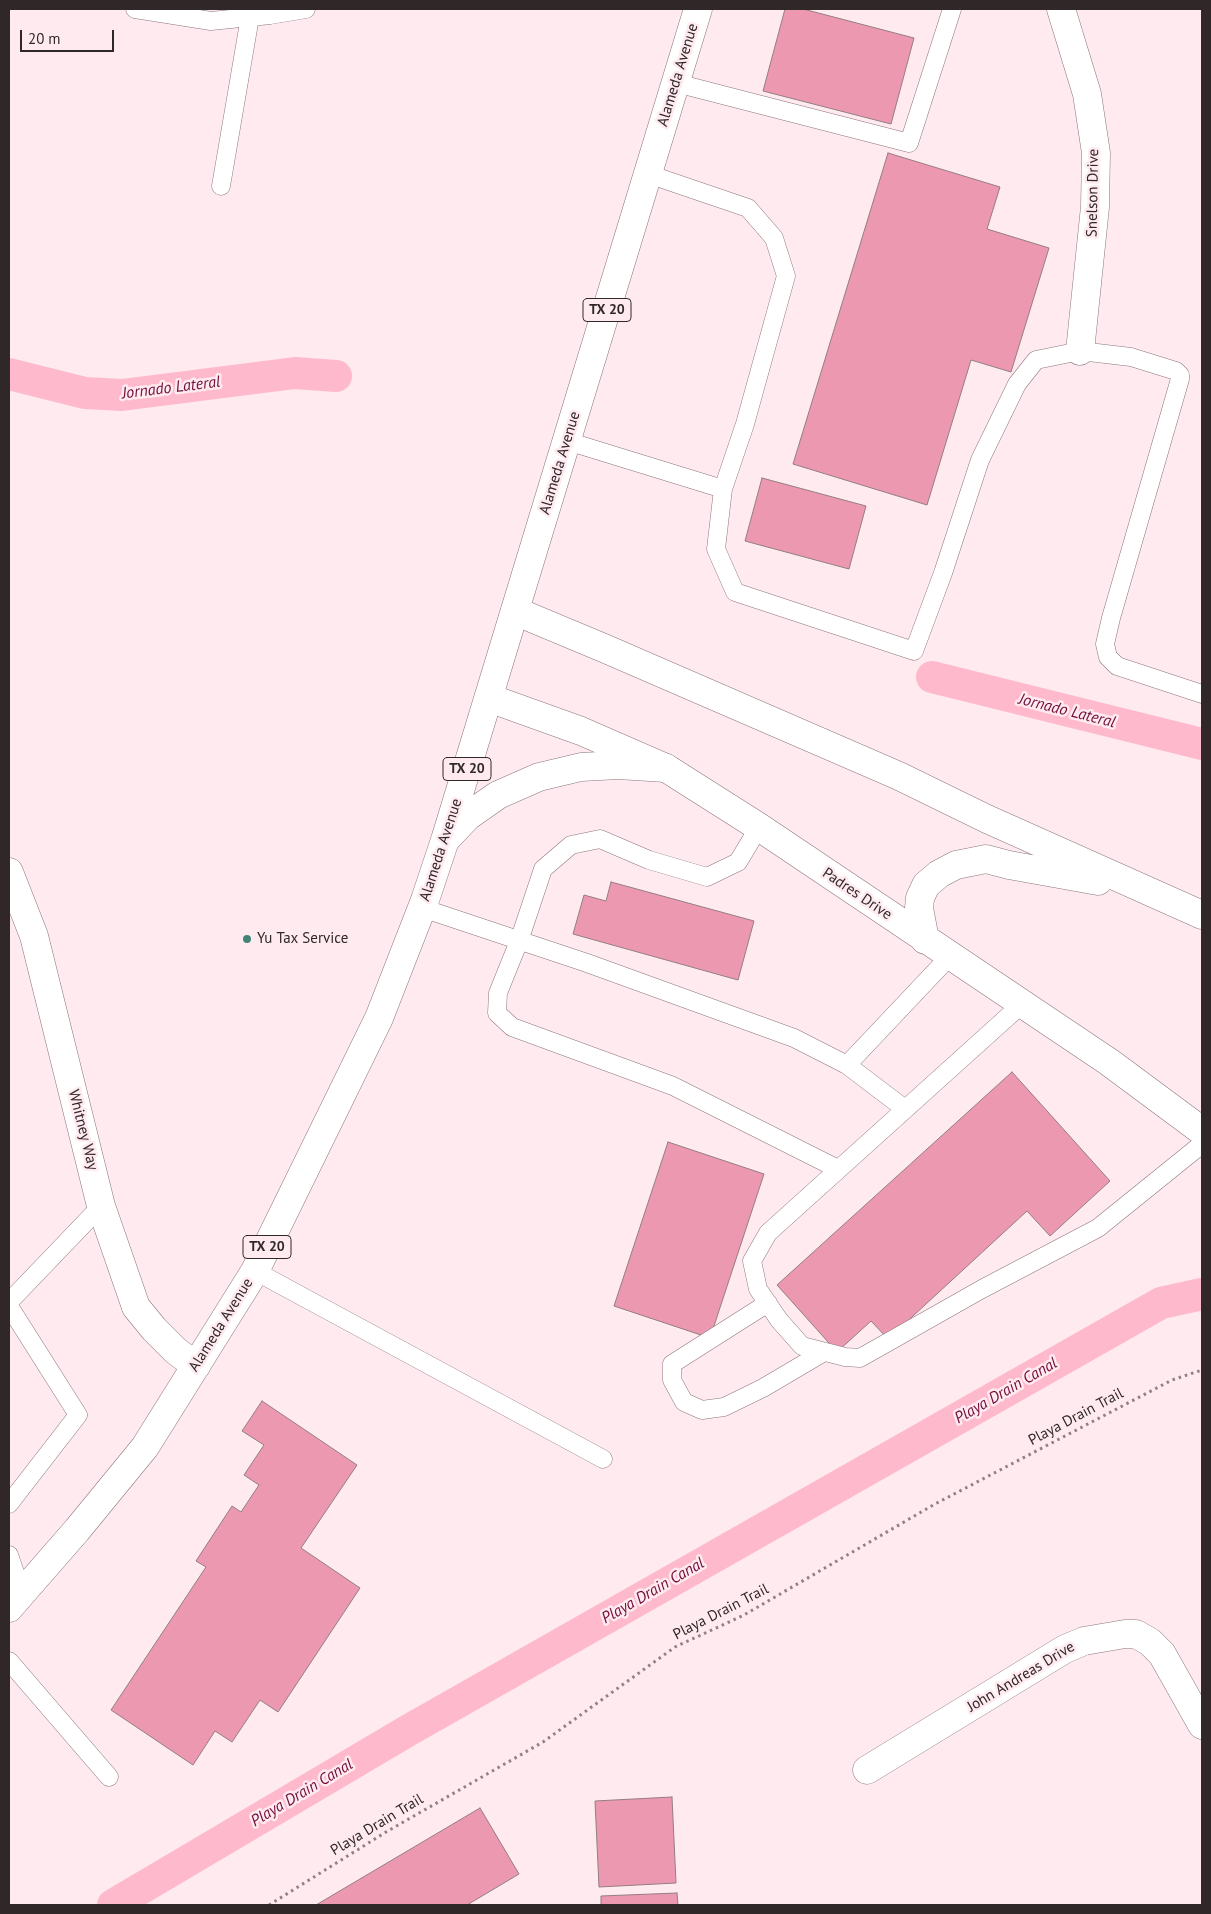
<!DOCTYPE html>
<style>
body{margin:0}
#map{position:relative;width:1211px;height:1914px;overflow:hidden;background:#feeaef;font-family:"PT Sans",sans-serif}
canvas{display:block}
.frame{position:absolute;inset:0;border:10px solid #302729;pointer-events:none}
.scale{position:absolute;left:20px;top:30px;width:94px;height:22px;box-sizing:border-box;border:2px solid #302729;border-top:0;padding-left:6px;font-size:15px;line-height:18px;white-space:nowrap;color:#302729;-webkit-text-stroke:4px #feeaef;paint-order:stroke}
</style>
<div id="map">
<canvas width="1211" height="1914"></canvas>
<div class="frame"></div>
<div class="scale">20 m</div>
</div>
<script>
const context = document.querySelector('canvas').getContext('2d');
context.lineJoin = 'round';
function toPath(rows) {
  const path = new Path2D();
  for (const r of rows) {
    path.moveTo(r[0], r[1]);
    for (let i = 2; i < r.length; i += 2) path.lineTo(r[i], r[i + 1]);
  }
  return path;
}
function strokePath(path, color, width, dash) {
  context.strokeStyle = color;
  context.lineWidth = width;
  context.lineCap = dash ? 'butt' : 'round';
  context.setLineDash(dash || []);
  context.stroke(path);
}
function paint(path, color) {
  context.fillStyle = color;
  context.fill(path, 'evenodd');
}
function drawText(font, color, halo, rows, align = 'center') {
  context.font = font + ' "PT Sans",sans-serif';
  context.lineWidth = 5;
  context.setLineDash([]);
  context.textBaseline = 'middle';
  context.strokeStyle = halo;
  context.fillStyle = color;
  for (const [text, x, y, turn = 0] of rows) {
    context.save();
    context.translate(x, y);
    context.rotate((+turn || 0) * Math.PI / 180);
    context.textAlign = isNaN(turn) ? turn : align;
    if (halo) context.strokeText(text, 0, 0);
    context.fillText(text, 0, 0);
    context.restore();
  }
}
strokePath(toPath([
 [9,374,85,393,122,395,295,373,336,376],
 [932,677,1202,744],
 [113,1905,409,1730,1161,1303,1202,1294]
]), '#ffb9cc', 32);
const building = toPath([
 [785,9,803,9,914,38,891,124,763,91,785,9],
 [888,153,1000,187,987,229,1049,248,1011,372,971,360,927,505,793,464,888,153],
 [762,478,866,506,849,569,745,541,762,478],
 [611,882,754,921,738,980,573,934,584,895,606,901,611,882],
 [1012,1072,1110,1181,1050,1236,1027,1211,888,1339,871,1321,837,1352,777,1285,1012,1072],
 [668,1142,764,1174,710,1338,614,1306,668,1142],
 [262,1401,357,1465,301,1548,360,1588,278,1712,260,1700,232,1742,215,1731,193,1765,111,1710,206,1567,196,1561,232,1506,241,1512,259,1485,244,1475,264,1445,242,1431,262,1401],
 [672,1797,676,1883,599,1887,595,1801,672,1797],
 [480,1808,519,1874,467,1905,316,1905,480,1808],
 [677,1893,678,1905,601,1905,601,1896,677,1893]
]);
paint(building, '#ed98b1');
strokePath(building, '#937d83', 1);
const lane = toPath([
 [135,9,211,21,270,15,306,9],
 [676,83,909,143,952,9],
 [221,186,250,17,249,9],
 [567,441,723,489,745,424,786,276,774,238,748,208,648,174],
 [723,489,716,549,735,592,914,651,943,573,980,460,1017,384,1036,360,1080,351,1131,357,1176,371,1180,375,1180,379,1111,618,1105,644,1108,657,1117,666,1202,694],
 [759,827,738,862,707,877,649,860,600,839,571,845,543,869,519,941,498,993,497,1013,512,1027,673,1086,838,1169],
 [422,908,587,963,794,1038,847,1065,950,956],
 [1022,1004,768,1233,752,1261,758,1289,779,1320,802,1346,845,1357,860,1358,982,1289,1098,1228,1202,1144],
 [847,1065,905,1109],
 [255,1271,603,1459],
 [9,1302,101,1206],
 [768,1303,672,1364,672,1380,684,1402,702,1410,724,1407,763,1388,824,1352],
 [9,1306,78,1415,9,1504],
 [9,1555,22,1593],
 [9,1661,109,1777]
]);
const street = toPath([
 [1061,9,1087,94,1096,153,1095,207,1080,351],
 [867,1770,1065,1649,1084,1641,1125,1634,1136,1634,1150,1642,1162,1654,1202,1725]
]);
const secondary = toPath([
 [515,611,606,649,899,776,987,819,1202,915],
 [489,698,581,731,666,768,759,827,1109,1062,1202,1131],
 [9,872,34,936,101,1206,136,1307,154,1329,176,1351,196,1366],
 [925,940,919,908,920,898,926,885,939,874,956,865,986,859,1009,865,1098,881]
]);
const primary = toPath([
 [448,837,468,816,498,795,539,777,581,767,618,765,666,768],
 [9,1608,77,1530,145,1447,255,1271,379,1018,425,900,445,840,698,9]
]);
strokePath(lane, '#8c767c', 19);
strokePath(street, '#8c767c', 29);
strokePath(secondary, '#8c767c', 29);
strokePath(primary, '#8c767c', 29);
strokePath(toPath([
 [269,1905,386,1832,543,1742,675,1647,744,1615,935,1504,1172,1380,1202,1370]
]), '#908185', 3, [2.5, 4]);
strokePath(lane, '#fff', 18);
strokePath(street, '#fff', 28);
strokePath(secondary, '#fff', 28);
strokePath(primary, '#fff', 28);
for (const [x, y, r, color] of [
 [247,939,5,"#418477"]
]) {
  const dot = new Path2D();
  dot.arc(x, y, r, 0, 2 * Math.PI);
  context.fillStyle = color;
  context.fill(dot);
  strokePath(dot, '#feeaef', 2);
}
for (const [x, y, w] of [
 [607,310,48],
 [467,769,48],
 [267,1247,48]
]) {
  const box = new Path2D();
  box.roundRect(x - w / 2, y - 11.5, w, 23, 4);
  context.fillStyle = '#feeaef';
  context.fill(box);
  strokePath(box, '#302729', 1);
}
drawText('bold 14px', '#302729', null, [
 ["TX 20",607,310],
 ["TX 20",467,769],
 ["TX 20",267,1247]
]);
drawText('15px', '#302729', '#feeaef', [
 ["Alameda Avenue",678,75,-73],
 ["Snelson Drive",1093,193,-89],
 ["Alameda Avenue",560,463,-73],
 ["Alameda Avenue",441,850,-72],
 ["Padres Drive",857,894,34],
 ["Whitney Way",83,1130,76],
 ["Alameda Avenue",221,1325,-58],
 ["Playa Drain Trail",1076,1417,-28],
 ["Playa Drain Trail",721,1612,-27],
 ["John Andreas Drive",1021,1677,-31],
 ["Playa Drain Trail",377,1825,-31]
]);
drawText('15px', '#302729', '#feeaef', [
 ["Yu Tax Service",257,939]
], 'left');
drawText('italic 16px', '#720d3a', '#feeaef', [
 ["Jornado Lateral",171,388,-7],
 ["Jornado Lateral",1067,711,14],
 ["Playa Drain Canal",1006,1391,-30],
 ["Playa Drain Canal",653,1591,-30],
 ["Playa Drain Canal",302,1793,-31]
]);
</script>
